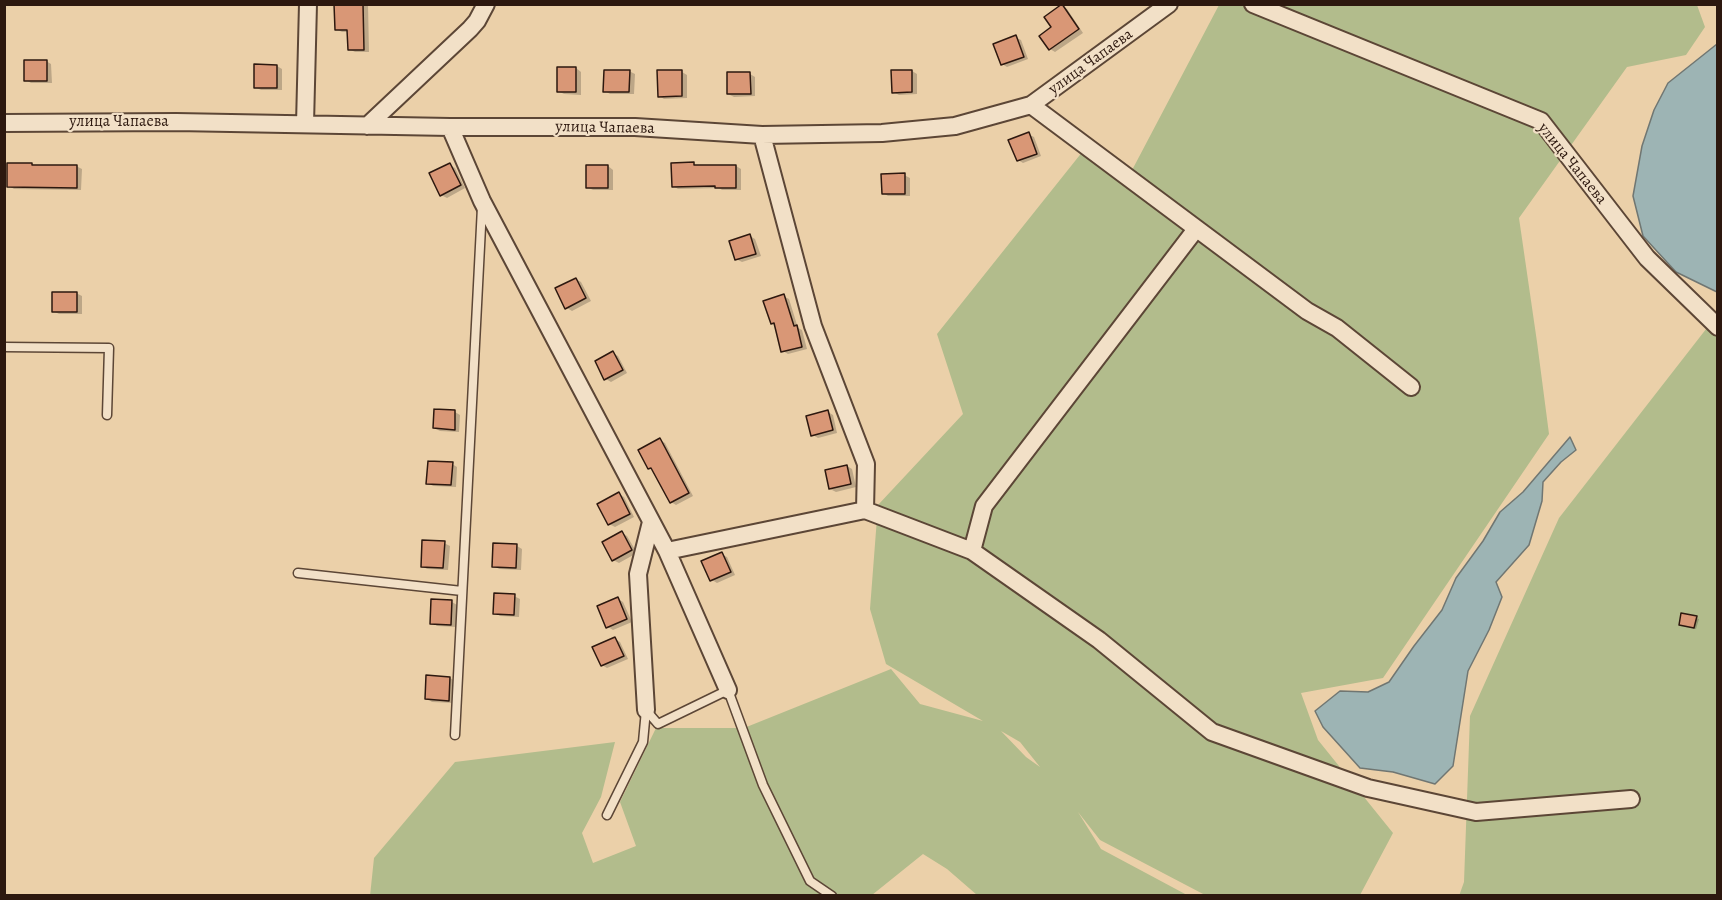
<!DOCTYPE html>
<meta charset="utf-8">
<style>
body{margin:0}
#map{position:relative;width:1722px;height:900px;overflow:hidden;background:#ebd0a9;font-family:Alegreya,serif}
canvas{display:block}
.frame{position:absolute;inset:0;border:6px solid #2d180f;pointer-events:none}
</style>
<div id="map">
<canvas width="1722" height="900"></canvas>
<div class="frame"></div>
</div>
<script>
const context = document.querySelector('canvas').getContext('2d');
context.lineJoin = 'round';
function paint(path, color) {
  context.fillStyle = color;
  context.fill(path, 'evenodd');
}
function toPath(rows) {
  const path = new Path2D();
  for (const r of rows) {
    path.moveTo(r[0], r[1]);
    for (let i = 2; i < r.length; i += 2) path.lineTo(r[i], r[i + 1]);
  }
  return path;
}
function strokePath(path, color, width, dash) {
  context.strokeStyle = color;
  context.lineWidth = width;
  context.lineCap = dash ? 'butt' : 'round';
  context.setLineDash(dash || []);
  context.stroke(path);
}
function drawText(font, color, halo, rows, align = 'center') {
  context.font = font + ' Alegreya,serif';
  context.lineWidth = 4.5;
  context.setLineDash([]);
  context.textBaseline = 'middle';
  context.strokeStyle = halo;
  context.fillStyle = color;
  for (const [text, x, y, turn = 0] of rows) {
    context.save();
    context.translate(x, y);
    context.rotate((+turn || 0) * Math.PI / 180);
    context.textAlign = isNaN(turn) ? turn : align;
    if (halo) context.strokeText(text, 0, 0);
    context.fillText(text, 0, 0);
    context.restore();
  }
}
paint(toPath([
 [1219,5,1697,5,1705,27,1686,55,1627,67,1519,218,1537,342,1549,434,1383,678,1301,693,1318,740,1393,833,1360,895,1205,895,1100,840,1078,812,1101,849,1187,895,977,895,947,869,923,854,872,895,370,896,374,858,455,762,615,742,601,797,582,833,593,863,636,846,620,802,656,728,744,728,891,669,920,704,983,721,886,664,870,609,878,505,963,414,937,334,1091,141,1130,174],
 [1001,731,1020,742,1040,767,1026,757],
 [1717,315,1717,895,1459,896,1464,882,1470,716,1559,518]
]), '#b2bc8c');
const water = toPath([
 [1717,30,1717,292,1676,272,1643,236,1633,196,1642,146,1654,110,1668,83,1717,44,1717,30],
 [1570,437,1576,450,1561,462,1543,482,1542,501,1529,545,1496,582,1502,597,1489,630,1468,671,1453,766,1435,784,1393,772,1360,768,1323,727,1315,711,1340,691,1368,692,1389,682,1414,646,1442,610,1456,578,1483,541,1500,512,1523,492,1570,437]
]);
paint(water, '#9db4b4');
strokePath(water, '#707672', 1.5);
paint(toPath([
 [336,4,368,4,369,52,355,52,349,49,349,32,342,32,336,29],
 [1062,6,1067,9,1083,33,1055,52,1050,49,1053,28],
 [1015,37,1021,40,1028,59,1007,67,1002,64],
 [46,61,51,64,52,83,31,83,26,80],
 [277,66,282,69,282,90,261,90,255,87],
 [576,68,581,72,581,95,564,94,558,91],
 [629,71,635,74,634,94,610,94,605,91],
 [912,71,917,74,917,94,899,95,893,92],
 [682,72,687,75,687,98,664,99,659,96],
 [750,74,755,77,755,96,734,97,728,94],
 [1028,134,1034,137,1041,156,1023,163,1018,160],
 [9,164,32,164,36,166,76,166,82,169,81,190,14,189,9,186],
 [694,164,699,167,736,166,741,169,741,190,722,190,719,188,678,189,673,186],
 [450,165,455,168,465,188,447,198,441,195],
 [608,166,613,170,613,190,593,190,587,187],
 [904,175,910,178,910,196,888,196,883,193],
 [750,236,755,239,761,256,742,262,736,259],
 [576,279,581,282,591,301,572,311,567,308],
 [76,293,82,296,82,314,59,314,53,311],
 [783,296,789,299,798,328,802,330,807,349,788,354,783,351,776,325,772,323],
 [613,353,618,356,627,373,611,382,606,379],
 [435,411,455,412,460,415,459,432,440,431,434,428],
 [828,412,833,415,837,433,818,438,813,435],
 [660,440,665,443,693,496,676,505,671,502,655,471,650,468],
 [452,464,457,467,456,487,433,486,428,483],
 [847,466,852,469,856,487,836,492,830,489],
 [619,494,624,497,634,517,615,527,609,524],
 [622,533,627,536,637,553,619,563,613,560],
 [444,543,450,546,448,570,427,569,422,566],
 [517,546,522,549,521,570,499,569,494,566],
 [721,554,727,557,735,575,717,583,712,580,703,562],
 [514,596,520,599,519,617,500,616,495,613],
 [618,599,623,602,632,622,613,630,608,627],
 [452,602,457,605,456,627,437,626,432,623],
 [1696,618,1699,619,1696,629,1682,625],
 [615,639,620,642,628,659,607,668,602,665],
 [450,678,455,681,454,703,432,702,426,698]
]), '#0003');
const building = toPath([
 [334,4,363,4,364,50,348,50,347,30,335,30,334,4],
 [1062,4,1079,29,1049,50,1039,36,1051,27,1044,17,1062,4],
 [1016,35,1024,57,1001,65,993,44,1016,35],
 [24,60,47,60,47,81,24,81,24,60],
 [254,64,277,65,277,88,254,88,254,64],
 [557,67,576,67,576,92,557,92,557,67],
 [604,70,630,70,629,92,603,92,604,70],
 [657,70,682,70,682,96,658,97,657,70],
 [891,70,912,70,912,92,892,93,891,70],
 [727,72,750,72,751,94,727,94,727,72],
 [1029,132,1037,154,1017,161,1008,140,1029,132],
 [694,162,694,165,736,165,736,188,715,188,715,186,672,187,671,163,694,162],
 [7,163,32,163,32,165,77,165,77,188,7,187,7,163],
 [450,163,461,185,440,196,429,173,450,163],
 [586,165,608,165,608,188,586,188,586,165],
 [905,173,905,194,882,194,881,174,905,173],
 [750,234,756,254,735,260,729,241,750,234],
 [576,278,586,298,565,309,555,288,576,278],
 [52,292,77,292,77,312,52,312,52,292],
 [784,294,794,326,797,325,802,347,781,352,774,323,771,324,763,301,784,294],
 [613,351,623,370,604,380,595,361,613,351],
 [434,409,455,410,455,430,433,428,434,409],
 [828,410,833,430,811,436,806,416,828,410],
 [660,438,689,493,670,503,651,468,648,469,638,450,660,438],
 [428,461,453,462,451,485,426,484,428,461],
 [847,465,851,484,829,489,825,470,847,465],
 [619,492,630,514,608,525,597,504,619,492],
 [622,531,632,550,612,561,602,542,622,531],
 [422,540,445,541,443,568,421,567,422,540],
 [493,543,517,544,516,568,492,567,493,543],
 [722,552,731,572,710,581,701,561,722,552],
 [494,593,515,594,514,615,493,614,494,593],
 [618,597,627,619,606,628,597,606,618,597],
 [431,599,452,600,451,625,430,624,431,599],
 [1681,613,1697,616,1694,628,1679,625,1681,613],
 [615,637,624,656,601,666,592,647,615,637],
 [426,675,450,677,449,701,425,699,426,675]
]);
paint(building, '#d99776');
strokePath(building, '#2d180f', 1.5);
const service = toPath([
 [4,347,109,348,107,415],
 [298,573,462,591],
 [646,710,658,724,728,690,763,785,810,881,832,896],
 [455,735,482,207],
 [607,815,643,742,646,710]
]);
const minor = toPath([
 [1253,4,1541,121,1647,258,1718,327],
 [1031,105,1307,311,1337,328,1411,387],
 [4,123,176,122,450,127,635,127,762,135,882,133,955,126,1031,105,1169,4],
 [305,124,308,4],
 [367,126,470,29,477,21,486,4],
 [450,127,482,201,667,551,728,690],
 [762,135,813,326,866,464,865,510],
 [667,551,865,510,972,551,1099,640,1212,732,1368,788,1476,812,1631,799],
 [972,551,984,506,1196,229],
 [646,710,638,574,651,522]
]);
strokePath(service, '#5c4636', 11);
strokePath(minor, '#5c4636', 20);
strokePath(service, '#f2e0c7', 8);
strokePath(minor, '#f2e0c7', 16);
drawText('16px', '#2d180f', '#f2e0c7', [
 ["улица Чапаева",1091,62,-36],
 ["улица Чапаева",119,122],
 ["улица Чапаева",605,128,1],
 ["улица Чапаева",1572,164,51]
]);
</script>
